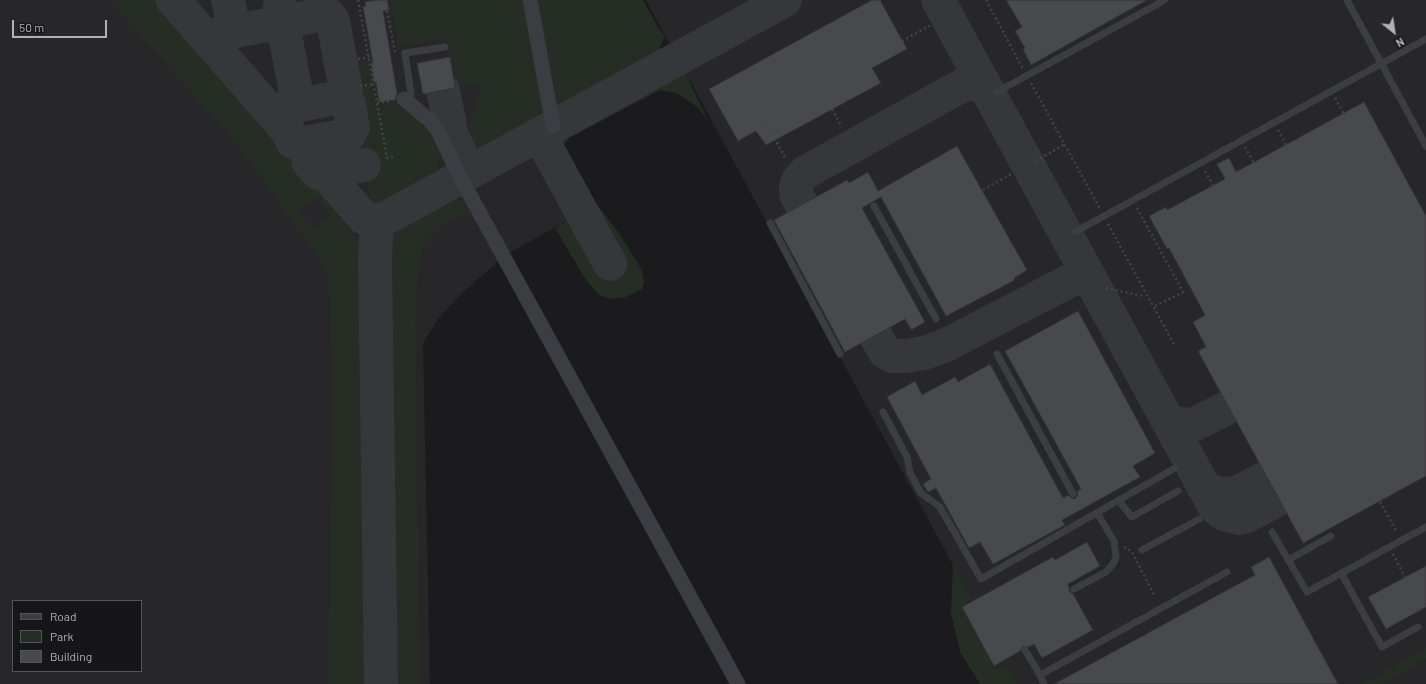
<!DOCTYPE html>
<style>
body{margin:0}
#map{position:relative;width:1426px;height:684px;overflow:hidden;background:#1b1b1d;font-family:Barlow,sans-serif}
canvas{display:block}
.legend{position:absolute;left:12px;top:600px;width:130px;height:72px;box-sizing:border-box;background:#161618;border:1px solid #535559;margin:0;padding:5px 7px;list-style:none;font-size:12px;color:#aeb3bb}
.legend li{display:flex;align-items:center;gap:8px;height:20px}
.legend b{width:20px;border:1px solid #535559}
.north{position:absolute;left:1374px;top:12px;width:40px;height:40px;-webkit-text-stroke:3px #161618;paint-order:stroke;rotate:150deg;font-size:11px;font-weight:700;line-height:16px;text-align:center;color:#aeb3bb}
.north::after{content:'';display:block;margin:auto;width:14px;height:18px;background:#aeb3bb;clip-path:polygon(50% 0,100% 100%,50% 72%,0 100%)}
.scale{position:absolute;left:12px;top:20px;width:95px;height:18px;box-sizing:border-box;border:2px solid #aeb3bb;border-top:0;padding-left:5px;font-size:12px;line-height:14px;white-space:nowrap;color:#aeb3bb;-webkit-text-stroke:3px #161618;paint-order:stroke}
</style>
<div id="map">
<canvas width="1426" height="684"></canvas>
<ul class="legend">
<li><b style="height:5px;background:#3c3d42"></b>Road</li>
<li><b style="height:11px;background:#252d25"></b>Park</li>
<li><b style="height:11px;background:#48494d"></b>Building</li>
</ul>
<div class="north">N</div>
<div class="scale">50 m</div>
</div>
<script>
const context = document.querySelector('canvas').getContext('2d');
context.lineJoin = 'round';
function paint(path, color) {
  context.fillStyle = color;
  context.fill(path, 'evenodd');
}
function toPath(rows) {
  const path = new Path2D();
  for (const r of rows) {
    path.moveTo(r[0], r[1]);
    for (let i = 2; i < r.length; i += 2) path.lineTo(r[i], r[i + 1]);
  }
  return path;
}
function strokePath(path, color, width, dash) {
  context.strokeStyle = color;
  context.lineWidth = width;
  context.lineCap = dash ? 'butt' : 'round';
  context.setLineDash(dash || []);
  context.stroke(path);
}
paint(toPath([
 [0,0,494,0,533,137,577,215,504,256,459,296,438,319,423,343,430,684,0,684],
 [13,601,141,601,141,671,13,671],
 [646,0,1426,0,1426,648,1360,684,1018,684,1006,663,995,669,960,606,972,600],
 [1426,660,1426,684,1382,684]
]), '#27272a');
paint(toPath([
 [110,0,160,0,273,130,290,155,362,246,368,267,374,608,368,613,368,681,367,684,327,684,330,577,331,383,330,307,326,269,240,148],
 [317,197,331,215,313,229,299,211],
 [391,0,525,0,545,113,484,147,480,149,472,146,467,141,467,131,483,83,455,88,447,39,398,46],
 [536,0,643,0,658,27,665,36,657,54,556,108],
 [368,61,376,105,399,101,400,108,416,119,426,130,438,149,440,155,438,166,429,178,392,199,381,203,374,202,370,199,368,188,358,63],
 [684,70,707,119,696,106,677,93,660,90,569,138,564,145,564,152,574,175,619,233,642,270,644,281,642,289,626,297,609,299,598,294,584,277,555,228,577,215,604,269,610,264,616,263,563,164,558,151,559,144,565,136],
 [453,197,462,200,471,207,478,218,465,215,454,217,431,235,423,249,418,278,415,320,420,684,395,684,388,673,382,267,384,267,390,245,400,226],
 [953,564,972,600,961,606,995,669,1006,663,1018,684,980,684,960,652,951,613],
 [1426,648,1426,660,1382,684,1360,684]
]), '#252d25');
strokePath(toPath([
 [173,0,350,202,364,218,377,221],
 [938,0,1215,507,1223,514,1239,518,1245,517,1279,499],
 [280,6,281,18,277,24,281,25,284,30,297,97,297,101,293,106],
 [228,33,231,30,233,25,228,0],
 [203,34,209,36,325,14,329,15,333,21,346,90,341,97],
 [443,90,452,136,469,172],
 [268,108,274,110,341,97,348,101,353,127,349,135,298,144,293,142,287,131],
 [539,134,610,264],
 [309,163,318,173,364,165],
 [802,205,796,194,796,186,799,179,806,172,963,85,976,84,987,89],
 [875,335,885,352,892,356,906,356,924,353,946,345,1075,278,1082,278,1094,285],
 [1167,419,1177,424,1193,425,1229,407],
 [1203,486,1216,493,1230,494,1240,491,1267,477],
 [381,684,375,259,377,221,388,217,785,0]
]), '#36373a', 34);
const building = toPath([
 [376,0,387,0,389,10,383,11,397,93,395,100,379,102,376,82,374,82,371,63,373,63,363,7,366,6,365,2,376,0],
 [872,0,880,0,907,49,872,68,881,83,766,145,756,131,738,141,709,89,872,0],
 [1006,0,1147,0,1031,65,1023,49,1025,48,1015,31,1022,27,1006,0],
 [450,57,455,88,423,94,417,63,450,57],
 [1364,102,1426,216,1426,476,1303,543,1198,351,1206,347,1193,322,1205,315,1169,248,1167,249,1149,216,1166,207,1167,210,1225,179,1217,164,1229,158,1236,172,1364,102],
 [957,146,1027,270,1014,278,1015,280,946,316,881,197,862,208,925,322,911,330,905,319,845,352,774,220,847,180,849,183,868,172,878,191,957,146],
 [1078,311,1155,453,1133,466,1140,477,1062,520,1065,525,993,564,980,542,969,548,936,488,928,492,923,484,931,479,887,397,915,381,922,395,955,377,958,382,990,364,1063,498,1068,495,1071,498,1075,499,1078,495,1077,491,1081,489,1005,351,1078,311],
 [1087,542,1100,566,1068,584,1070,592,1073,594,1093,630,1042,658,1034,644,1029,647,1023,646,1020,651,994,666,962,607,1053,557,1055,560,1087,542],
 [1269,557,1338,684,1054,684,1255,575,1251,567,1269,557],
 [1426,566,1426,607,1386,629,1368,597,1426,566]
]);
paint(building, '#48494d');
strokePath(building, '#353539', 1);
strokePath(toPath([
 [358,0,387,158,393,157],
 [880,0,881,0],
 [986,0,1023,69],
 [387,11,395,52],
 [902,41,931,25],
 [358,59,369,57],
 [1031,83,1100,209],
 [360,86,374,84],
 [1335,98,1344,114],
 [377,103,392,101],
 [832,109,842,127],
 [767,125,786,159],
 [1278,130,1286,145],
 [1245,147,1254,163],
 [1036,161,1065,144],
 [1205,171,1213,185],
 [983,190,1011,174],
 [1137,208,1183,292,1153,307],
 [1108,224,1175,346],
 [1106,288,1143,296],
 [1380,502,1397,532],
 [1124,547,1132,552,1154,595],
 [1393,554,1405,577]
]), '#424449', 2.5, [2, 3]);
strokePath(toPath([
 [1347,0,1426,146],
 [997,92,1165,0],
 [408,103,411,94,405,53,445,47],
 [874,206,936,319],
 [770,223,840,354],
 [1075,232,1426,39],
 [997,354,1073,494],
 [883,412,907,457,910,473,921,493,940,507,981,579,1175,468],
 [1119,501,1132,517,1178,491],
 [1272,532,1307,592,1426,527],
 [1142,550,1199,519],
 [1288,560,1331,536],
 [1341,573,1382,647,1418,627],
 [1074,589,1106,572,1113,564,1116,557,1114,541,1097,513],
 [1025,650,1040,675],
 [1044,684,1040,675,1227,572]
]), '#3c3d42', 7);
strokePath(toPath([
 [530,0,553,126],
 [404,99,428,119,438,131,460,177,738,684]
]), '#3c3d42', 15);
</script>
